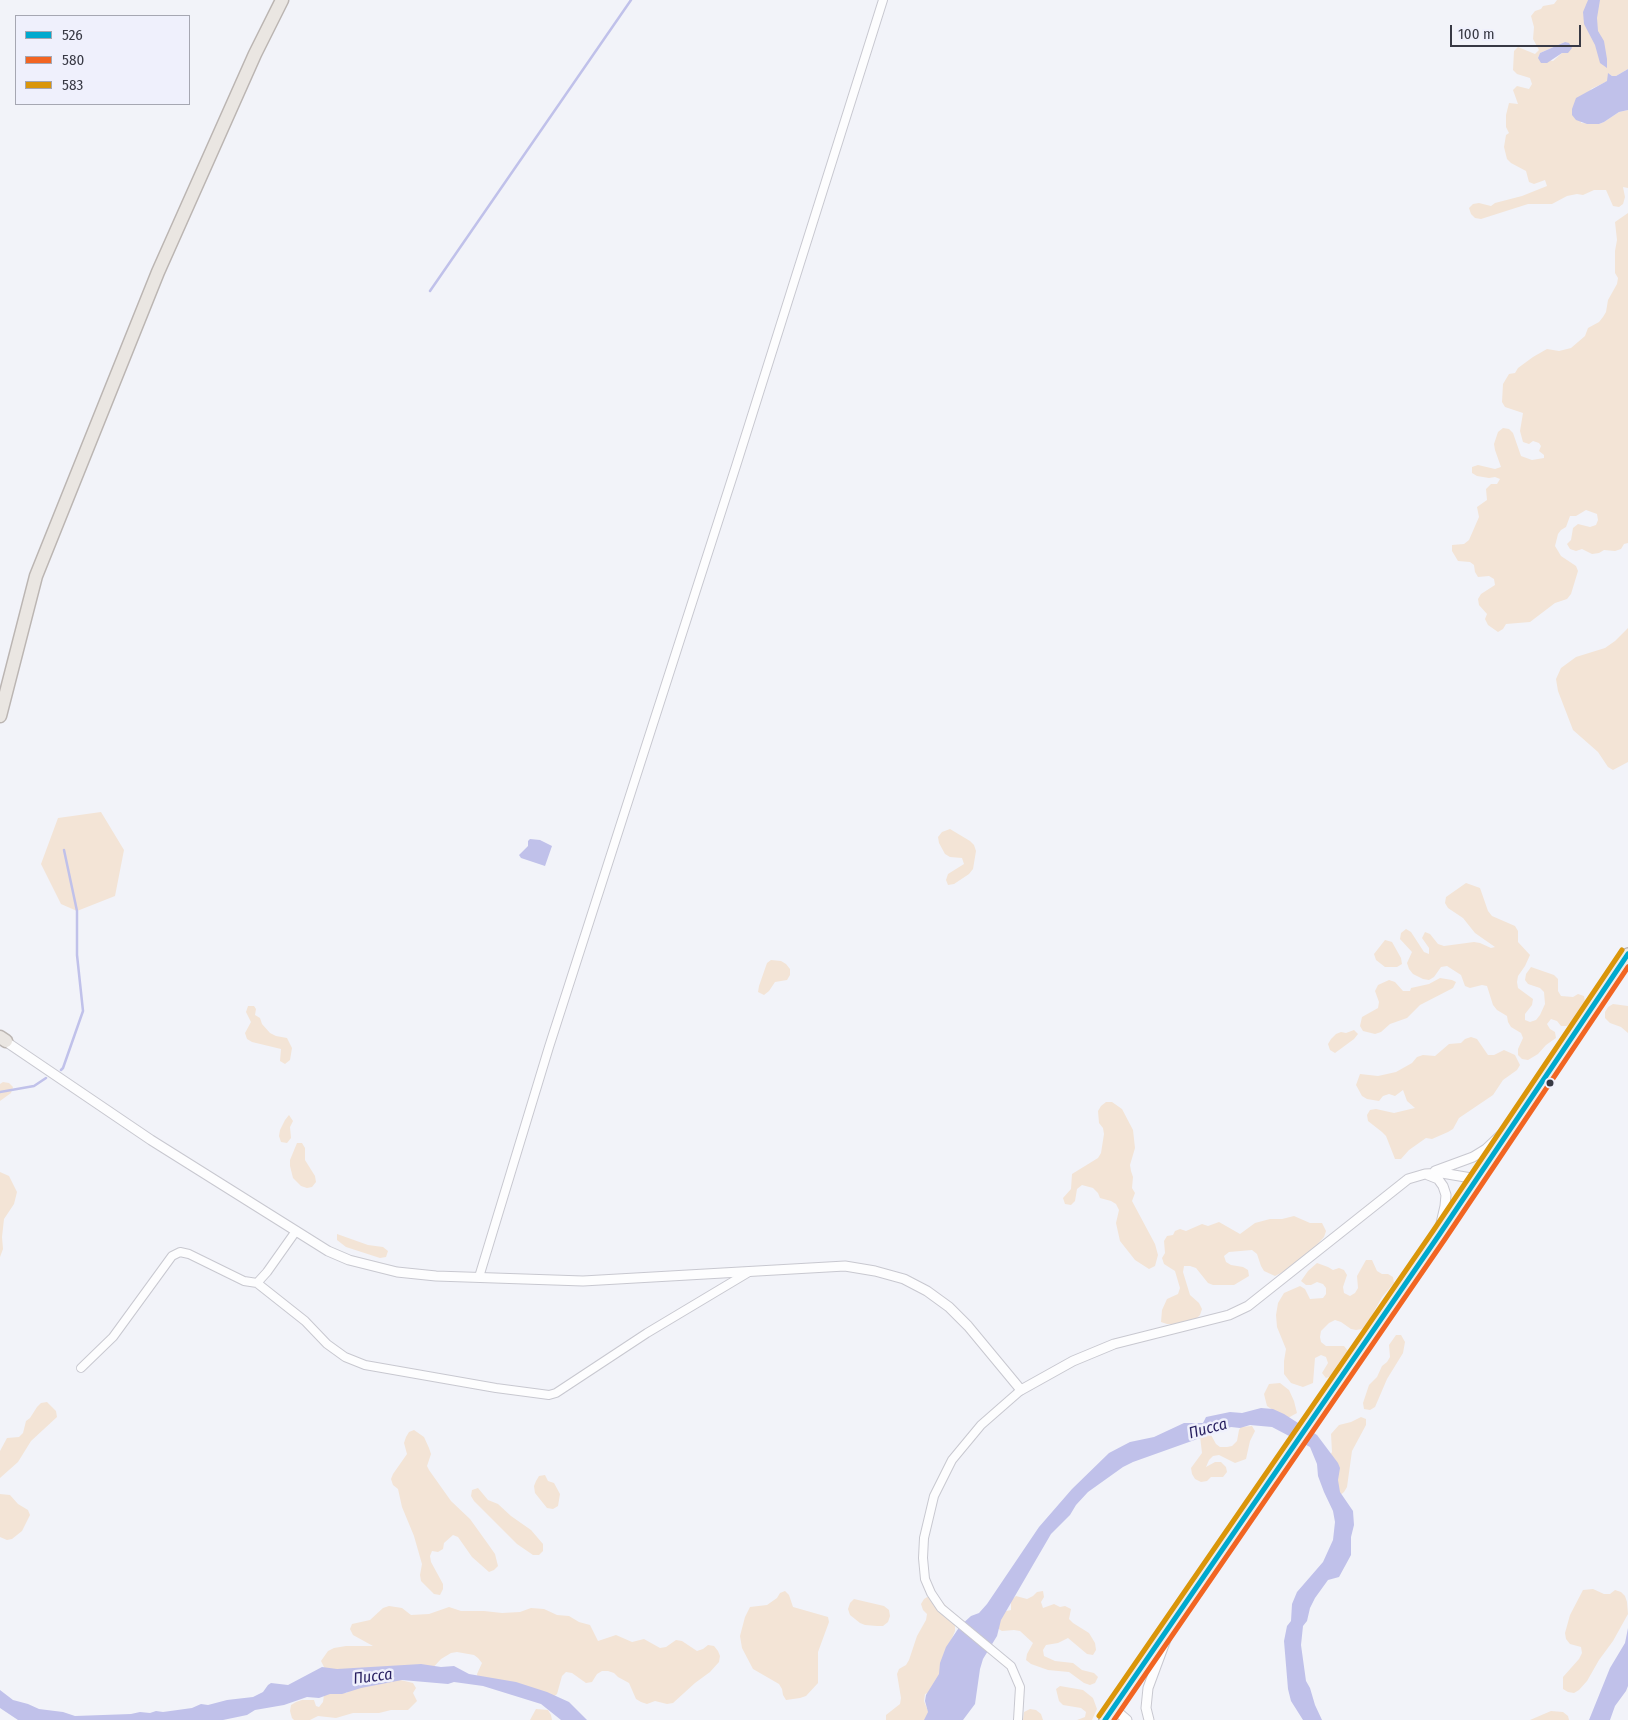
<!DOCTYPE html>
<meta charset="utf-8">
<style>
body{margin:0}
#map{position:relative;width:1628px;height:1720px;overflow:hidden;background:#f2f3f9;font-family:"Fira Sans Condensed",sans-serif}
canvas{display:block}
.legend{position:absolute;left:15px;top:15px;width:175px;height:90px;box-sizing:border-box;background:#eff0fc;border:1px solid #a6a7b2;margin:0;padding:6px 9px;list-style:none;font-size:15px;color:#383944}
.legend li{display:flex;align-items:center;gap:10px;height:25px}
.legend b{width:25px;border:1px solid #a6a7b2}
.scale{position:absolute;left:1450px;top:25px;width:131px;height:22px;box-sizing:border-box;border:2px solid #383944;border-top:0;padding-left:6px;font-size:15px;line-height:18px;white-space:nowrap;color:#383944;-webkit-text-stroke:4px #eff0fc;paint-order:stroke}
</style>
<div id="map">
<canvas width="1628" height="1720"></canvas>
<ul class="legend">
<li><b style="height:6px;background:#00a9ce"></b>526</li>
<li><b style="height:6px;background:#f26522"></b>580</li>
<li><b style="height:6px;background:#da960a"></b>583</li>
</ul>
<div class="scale">100 m</div>
</div>
<script>
const context = document.querySelector('canvas').getContext('2d');
context.lineJoin = 'round';
function paint(path, color) {
  context.fillStyle = color;
  context.fill(path, 'evenodd');
}
function toPath(rows) {
  const path = new Path2D();
  for (const r of rows) {
    path.moveTo(r[0], r[1]);
    for (let i = 2; i < r.length; i += 2) path.lineTo(r[i], r[i + 1]);
  }
  return path;
}
function strokePath(path, color, width, dash) {
  context.strokeStyle = color;
  context.lineWidth = width;
  context.lineCap = dash ? 'butt' : 'round';
  context.setLineDash(dash || []);
  context.stroke(path);
}
function drawText(font, color, halo, rows, align = 'center') {
  context.font = font + ' "Fira Sans Condensed",sans-serif';
  context.lineWidth = 5;
  context.setLineDash([]);
  context.textBaseline = 'middle';
  context.strokeStyle = halo;
  context.fillStyle = color;
  for (const [text, x, y, turn = 0] of rows) {
    context.save();
    context.translate(x, y);
    context.rotate((+turn || 0) * Math.PI / 180);
    context.textAlign = isNaN(turn) ? turn : align;
    if (halo) context.strokeText(text, 0, 0);
    context.fillText(text, 0, 0);
    context.restore();
  }
}
paint(toPath([
 [1557,0,1588,0,1587,10,1597,0,1628,0,1628,69,1616,76,1612,76,1609,74,1608,81,1591,89,1581,123,1599,124,1604,122,1619,112,1628,110,1628,188,1623,187,1625,197,1623,204,1619,207,1613,206,1606,190,1594,190,1583,195,1577,194,1567,196,1552,204,1528,204,1481,219,1475,218,1471,214,1469,208,1473,204,1479,203,1491,206,1495,203,1522,196,1547,186,1545,180,1534,184,1529,182,1526,171,1511,163,1507,159,1504,147,1506,135,1509,133,1506,127,1506,115,1509,103,1518,104,1513,90,1517,86,1529,89,1532,84,1530,78,1517,74,1513,70,1514,51,1518,47,1535,54,1539,50,1533,39,1534,27,1531,16,1535,11,1541,9,1543,6,1554,4],
 [1565,42,1568,53,1562,53,1553,61,1538,58,1540,53],
 [1628,213,1628,543,1624,544,1621,549,1615,551,1604,550,1599,553,1592,554,1582,549,1576,551,1570,549,1567,544,1571,540,1573,528,1578,524,1590,527,1596,525,1598,520,1597,514,1586,510,1576,516,1570,516,1566,527,1561,530,1558,534,1555,546,1561,556,1576,566,1578,571,1571,594,1567,599,1555,603,1530,622,1506,624,1503,629,1498,632,1488,625,1485,619,1487,614,1479,605,1478,599,1481,594,1495,585,1494,579,1489,576,1478,577,1475,572,1474,565,1470,562,1458,561,1452,551,1452,545,1464,544,1469,540,1479,517,1477,507,1487,500,1486,489,1491,484,1497,484,1500,479,1495,477,1489,478,1477,476,1472,473,1472,467,1478,465,1495,469,1501,467,1495,450,1494,444,1498,432,1503,428,1509,429,1513,433,1521,456,1532,460,1544,458,1544,455,1539,451,1541,446,1539,443,1533,441,1529,444,1523,442,1520,431,1523,413,1505,407,1502,402,1503,384,1509,374,1515,373,1518,368,1533,357,1547,349,1559,351,1571,348,1585,336,1588,328,1599,322,1603,317,1606,312,1608,300,1617,284,1618,278,1615,273,1615,251,1617,240,1615,222],
 [1628,628,1628,762,1613,770,1608,767,1598,752,1573,730,1558,691,1556,679,1561,668,1576,657,1605,648,1615,641],
 [101,812,124,850,115,896,77,911,61,904,41,864,58,818],
 [950,829,970,841,974,845,976,851,973,869,969,874,954,884,948,885,946,880,948,874,964,864,962,858,950,857,945,854,939,843,938,837,942,832],
 [1466,883,1480,888,1488,911,1492,916,1515,926,1518,931,1518,942,1530,955,1525,966,1518,976,1517,982,1518,988,1533,999,1532,1005,1525,1014,1525,1020,1530,1022,1536,1020,1540,1015,1545,1004,1544,992,1540,988,1528,984,1525,980,1526,974,1531,967,1554,975,1558,979,1558,991,1561,996,1573,997,1578,994,1584,996,1585,1002,1583,1010,1576,1020,1567,1026,1561,1026,1557,1021,1551,1019,1547,1024,1550,1029,1555,1032,1556,1038,1546,1045,1538,1054,1528,1060,1522,1059,1518,1055,1518,1049,1523,1038,1521,1033,1511,1027,1508,1022,1507,1016,1497,1010,1493,1005,1487,986,1482,985,1470,988,1465,986,1461,975,1447,966,1441,967,1434,977,1429,980,1423,979,1413,974,1409,969,1407,963,1412,952,1400,939,1401,933,1406,929,1411,932,1424,952,1429,954,1429,948,1422,938,1425,932,1430,934,1438,944,1444,946,1474,942,1480,943,1491,948,1495,947,1475,933,1463,918,1448,908,1445,903,1446,897],
 [1385,940,1392,942,1401,958,1402,964,1397,967,1385,967,1376,960,1374,954],
 [771,960,781,961,786,964,790,969,790,975,787,980,775,982,769,991,764,995,758,992,759,986,767,963],
 [1440,978,1452,980,1456,982,1453,988,1420,1005,1407,1018,1390,1024,1381,1032,1375,1034,1363,1031,1360,1026,1362,1017,1378,1008,1379,1002,1375,991,1378,985,1389,980,1395,982,1403,991,1410,991,1411,988,1429,984],
 [1613,1004,1628,1006,1628,1033,1621,1027,1610,1023,1605,1018,1605,1012,1608,1007],
 [248,1006,254,1006,256,1009,255,1015,260,1018,262,1024,270,1033,276,1036,287,1038,292,1048,290,1060,285,1064,280,1061,281,1049,252,1042,247,1039,245,1033,251,1022,246,1012],
 [1354,1030,1358,1034,1354,1039,1335,1053,1330,1050,1328,1044,1331,1039,1336,1034,1341,1032,1346,1033],
 [1471,1037,1477,1039,1488,1055,1494,1055,1504,1050,1515,1055,1520,1065,1517,1070,1503,1080,1493,1095,1459,1118,1453,1129,1448,1132,1432,1139,1426,1138,1409,1150,1401,1159,1395,1159,1386,1136,1382,1132,1368,1121,1367,1115,1370,1110,1376,1109,1394,1113,1415,1108,1407,1101,1403,1090,1395,1096,1389,1094,1383,1096,1379,1101,1367,1099,1362,1096,1356,1085,1360,1074,1378,1076,1396,1072,1412,1063,1417,1057,1423,1055,1435,1056,1449,1044,1461,1043,1465,1039],
 [3,1082,9,1083,13,1087,11,1093,0,1101,0,1084],
 [1106,1102,1112,1102,1122,1109,1133,1130,1135,1148,1130,1165,1131,1171,1133,1177,1132,1188,1135,1193,1132,1201,1155,1244,1158,1255,1155,1266,1149,1269,1135,1260,1120,1241,1116,1223,1119,1210,1116,1204,1111,1201,1100,1198,1098,1193,1093,1188,1082,1185,1077,1189,1075,1201,1071,1205,1065,1204,1063,1198,1071,1189,1072,1174,1098,1158,1101,1153,1104,1134,1103,1128,1099,1123,1098,1111,1101,1106],
 [289,1115,293,1121,290,1127,291,1138,287,1143,281,1142,279,1136,280,1130,285,1120],
 [297,1143,302,1143,305,1148,305,1160,315,1176,316,1182,312,1187,307,1188,301,1186,293,1178,290,1166,290,1160],
 [0,1172,9,1176,17,1192,14,1204,4,1219,2,1237,3,1249,0,1257],
 [1294,1216,1310,1223,1322,1223,1326,1231,1324,1237,1312,1250,1287,1270,1275,1276,1264,1271,1261,1266,1257,1254,1252,1250,1229,1252,1224,1256,1226,1262,1231,1265,1243,1267,1248,1270,1249,1276,1234,1285,1213,1285,1208,1283,1196,1268,1190,1266,1184,1266,1183,1272,1190,1295,1199,1303,1202,1309,1200,1315,1196,1319,1179,1324,1167,1324,1161,1322,1162,1310,1167,1299,1178,1294,1180,1288,1175,1271,1164,1264,1162,1258,1165,1253,1164,1241,1167,1236,1173,1235,1175,1231,1180,1229,1186,1231,1202,1224,1208,1226,1219,1222,1240,1234,1255,1223,1270,1219,1282,1219],
 [337,1234,368,1245,383,1247,388,1251,386,1257,380,1258,346,1247,337,1240],
 [1366,1260,1372,1260,1377,1271,1382,1274,1388,1274,1393,1277,1394,1283,1382,1297,1370,1319,1362,1329,1356,1330,1351,1329,1341,1322,1335,1320,1329,1323,1321,1331,1320,1337,1321,1342,1326,1346,1344,1346,1348,1351,1332,1376,1326,1378,1322,1373,1328,1363,1326,1357,1321,1355,1315,1358,1313,1383,1303,1387,1291,1383,1284,1374,1284,1361,1286,1349,1277,1327,1276,1315,1278,1303,1284,1293,1300,1286,1305,1289,1310,1299,1323,1298,1326,1294,1326,1288,1323,1284,1317,1282,1311,1285,1306,1285,1301,1281,1308,1271,1317,1263,1328,1267,1333,1270,1339,1268,1344,1270,1347,1275,1343,1287,1344,1293,1350,1296,1355,1293,1358,1288,1357,1276],
 [1396,1335,1401,1335,1405,1342,1403,1353,1387,1379,1375,1407,1370,1410,1364,1409,1363,1403,1369,1385,1377,1377,1382,1366,1387,1362,1390,1357,1389,1345],
 [1280,1383,1289,1390,1294,1401,1297,1413,1286,1419,1267,1406,1264,1394,1269,1384],
 [47,1402,56,1411,57,1417,31,1441,18,1462,0,1478,0,1451,7,1438,19,1437,23,1433,26,1421,30,1418,37,1407,41,1403],
 [1361,1417,1366,1419,1366,1425,1352,1451,1347,1487,1344,1492,1339,1496,1329,1457,1332,1452,1331,1434,1339,1425,1351,1422],
 [1252,1426,1255,1431,1250,1441,1246,1459,1235,1463,1219,1455,1213,1456,1209,1460,1206,1467,1215,1462,1221,1462,1226,1467,1227,1472,1223,1477,1211,1477,1207,1481,1201,1482,1195,1479,1192,1474,1191,1468,1202,1453,1200,1436,1210,1433,1216,1444,1220,1447,1227,1447,1232,1446,1237,1441,1239,1430,1241,1427],
 [414,1430,424,1437,429,1448,431,1454,427,1466,429,1470,451,1501,470,1519,488,1544,495,1554,498,1566,494,1570,489,1572,472,1557,458,1537,453,1535,444,1543,443,1549,438,1552,432,1551,430,1556,431,1562,443,1584,443,1589,440,1595,434,1594,421,1581,420,1575,422,1564,414,1536,402,1507,398,1489,393,1485,391,1479,393,1474,407,1454,404,1443,406,1437,409,1432],
 [545,1475,548,1481,554,1483,560,1494,558,1506,553,1509,547,1508,535,1493,534,1486,536,1481,539,1476],
 [478,1488,488,1500,498,1504,511,1516,531,1530,543,1544,543,1551,539,1555,533,1555,517,1544,474,1501,471,1496,472,1490],
 [0,1494,10,1495,18,1504,28,1510,30,1515,22,1531,12,1539,7,1540,0,1537],
 [1593,1589,1604,1594,1610,1594,1615,1590,1621,1592,1625,1596,1627,1602,1628,1614,1613,1641,1599,1660,1587,1681,1579,1690,1574,1693,1568,1692,1563,1689,1563,1677,1579,1659,1582,1653,1581,1647,1570,1644,1566,1639,1565,1633,1570,1615,1583,1590],
 [785,1591,789,1595,793,1607,828,1617,829,1622,818,1652,818,1683,806,1696,800,1698,786,1700,783,1695,782,1689,779,1684,753,1669,742,1648,740,1636,745,1617,750,1607,767,1605,777,1598,780,1593],
 [1043,1591,1044,1597,1041,1602,1043,1608,1054,1604,1060,1607,1065,1606,1071,1609,1069,1619,1073,1623,1089,1633,1095,1643,1096,1650,1093,1655,1087,1654,1068,1638,1058,1643,1046,1645,1043,1650,1044,1656,1055,1661,1073,1663,1082,1670,1094,1673,1098,1677,1095,1683,1090,1685,1084,1683,1069,1672,1048,1670,1031,1664,1026,1660,1027,1654,1033,1643,1020,1631,1014,1630,1002,1631,997,1628,1002,1612,1011,1610,1011,1600,1016,1596,1027,1599,1033,1596,1037,1592],
 [929,1596,935,1596,940,1599,952,1613,955,1625,955,1631,949,1645,944,1679,931,1692,925,1694,924,1701,929,1713,926,1720,886,1720,886,1715,900,1704,901,1698,897,1674,899,1669,906,1665,909,1660,917,1636,926,1620,927,1614,923,1610,921,1604,924,1599],
 [854,1599,884,1606,889,1610,890,1616,888,1622,883,1626,877,1626,865,1625,860,1623,850,1615,848,1609,850,1603],
 [389,1606,402,1608,411,1615,429,1614,449,1607,461,1611,484,1611,502,1613,520,1612,531,1608,544,1609,557,1615,569,1616,579,1622,590,1625,598,1641,616,1635,632,1642,644,1639,660,1648,666,1647,676,1640,682,1641,697,1651,703,1649,708,1645,714,1646,718,1651,720,1656,719,1662,710,1672,695,1683,673,1703,667,1704,655,1701,647,1704,641,1702,636,1699,629,1683,618,1677,614,1673,608,1671,602,1671,597,1674,592,1682,586,1683,572,1673,566,1672,562,1676,557,1694,552,1698,478,1680,477,1674,482,1663,478,1658,474,1655,457,1652,451,1653,441,1659,429,1672,326,1671,321,1661,328,1651,334,1648,346,1646,373,1646,353,1635,350,1629,352,1624,370,1620,383,1608],
 [396,1679,413,1683,416,1688,413,1693,417,1701,408,1710,391,1710,379,1713,353,1713,336,1718,318,1716,310,1720,294,1720,292,1718,290,1711,291,1705,296,1702,302,1700,314,1700,316,1706,319,1707,323,1702,324,1695,329,1693,347,1693,350,1687],
 [1060,1686,1083,1690,1093,1698,1097,1709,1092,1720,1077,1720,1085,1717,1086,1712,1081,1708,1063,1705,1059,1701,1056,1689],
 [536,1709,548,1710,551,1715,552,1720,530,1720],
 [1030,1709,1036,1710,1041,1714,1043,1720,1023,1720,1024,1712],
 [1551,1711,1563,1712,1568,1716,1569,1720,1530,1720]
]), '#f3e4d6');
paint(toPath([
 [1588,0,1600,0,1597,18,1598,31,1604,41,1607,59,1607,68,1600,63,1595,45,1584,24,1583,12],
 [1565,42,1569,43,1572,48,1568,53,1562,53,1547,63,1541,63,1538,58,1540,53],
 [1628,69,1628,110,1619,112,1604,122,1599,124,1587,124,1576,120,1572,115,1572,109,1576,98,1607,81,1608,73,1612,76,1616,76],
 [530,839,540,840,552,846,545,866,521,858,519,855,528,846,528,841],
 [1261,1408,1273,1409,1284,1414,1317,1435,1338,1463,1340,1468,1338,1480,1340,1492,1353,1511,1354,1525,1351,1537,1351,1555,1339,1577,1328,1580,1315,1598,1310,1608,1307,1621,1303,1626,1301,1645,1306,1681,1310,1688,1315,1705,1322,1720,1303,1720,1291,1701,1288,1689,1284,1641,1287,1626,1291,1621,1292,1604,1297,1592,1323,1562,1333,1540,1335,1522,1333,1511,1324,1492,1318,1476,1317,1464,1310,1447,1272,1427,1250,1425,1240,1428,1231,1427,1133,1462,1123,1467,1088,1492,1076,1505,1070,1515,1051,1534,1001,1620,997,1636,983,1659,980,1669,975,1704,963,1720,924,1720,928,1712,925,1701,926,1695,939,1674,940,1663,946,1647,960,1626,971,1616,979,1613,987,1604,1039,1527,1072,1489,1109,1453,1130,1442,1154,1437,1184,1423,1203,1423,1206,1417,1230,1412,1242,1413],
 [1628,1628,1628,1686,1626,1691,1615,1706,1610,1720,1589,1720,1610,1668,1625,1643],
 [421,1664,441,1667,454,1666,469,1674,516,1682,547,1692,569,1702,587,1720,561,1720,541,1704,483,1686,454,1682,448,1684,402,1680,361,1688,342,1694,330,1694,319,1698,307,1697,284,1705,255,1710,247,1715,223,1720,18,1720,0,1708,0,1690,13,1700,28,1704,39,1709,63,1712,75,1716,131,1714,140,1712,150,1713,156,1711,163,1712,192,1708,201,1704,208,1705,227,1700,253,1697,263,1692,268,1685,271,1683,288,1685,322,1667,337,1669]
]), '#c0c1ea');
strokePath(toPath([
 [430,291,631,0],
 [61,1070,63,1068,83,1011,77,955,77,911,64,850],
 [0,1092,34,1086,46,1078]
]), '#c0c1ea', 2.5);
const minor = toPath([
 [479,1277,549,1047,736,466,883,0],
 [257,1283,305,1321,327,1344,345,1357,365,1365,496,1388,549,1395,556,1393,647,1333,749,1272],
 [81,1368,113,1337,172,1256,180,1252,189,1254,244,1281,257,1283,267,1272,296,1231],
 [1018,1720,1020,1687,1011,1666,941,1608,931,1593,925,1579,923,1558,924,1538,934,1496,952,1460,981,1425,1021,1390]
]);
const tertiary = toPath([
 [2,1039,151,1140,328,1251,349,1260,397,1272,436,1276,583,1281,845,1266,875,1271,904,1279,927,1291,949,1307,968,1326,1021,1390,1073,1361,1114,1344,1229,1315,1248,1306,1408,1179,1425,1174,1442,1173,1477,1179],
 [1435,1171,1473,1157,1486,1149,1505,1131],
 [1428,1175,1438,1179,1443,1186,1446,1195,1445,1206,1439,1232],
 [1113,1708,1127,1720],
 [1149,1720,1146,1708,1148,1688,1168,1634]
]);
const primary = toPath([
 [1105,1720,1439,1235,1628,954]
]);
const trunk = toPath([
 [0,716,36,576,158,272,255,54,282,0],
 [0,1037,6,1041]
]);
strokePath(minor, '#c8c8d0', 10);
strokePath(tertiary, '#c8c8d0', 11);
strokePath(primary, '#bbb5b2', 14);
strokePath(trunk, '#bbb5b2', 15);
strokePath(minor, '#fdfdfe', 8);
strokePath(tertiary, '#fdfdfe', 9);
strokePath(primary, '#efece9', 11);
strokePath(trunk, '#eae6e2', 12);
strokePath(toPath([
 [1105,1720,1439,1235,1628,954]
]), '#00a9ce', 5);
strokePath(toPath([
 [1114,1720,1445,1239,1628,967]
]), '#f26522', 5);
strokePath(toPath([
 [1099,1716,1433,1231,1622,950]
]), '#da960a', 5);
for (const [x, y, r, color] of [
 [1550,1083,4.5,"#383944"]
]) {
  const dot = new Path2D();
  dot.arc(x, y, r, 0, 2 * Math.PI);
  context.fillStyle = color;
  context.fill(dot);
  strokePath(dot, '#eff0fc', 2);
}
drawText('italic 16px', '#271f60', '#eff0fc', [
 ["Писса",1208,1429,-15],
 ["Писса",373,1677,-7]
]);
</script>
